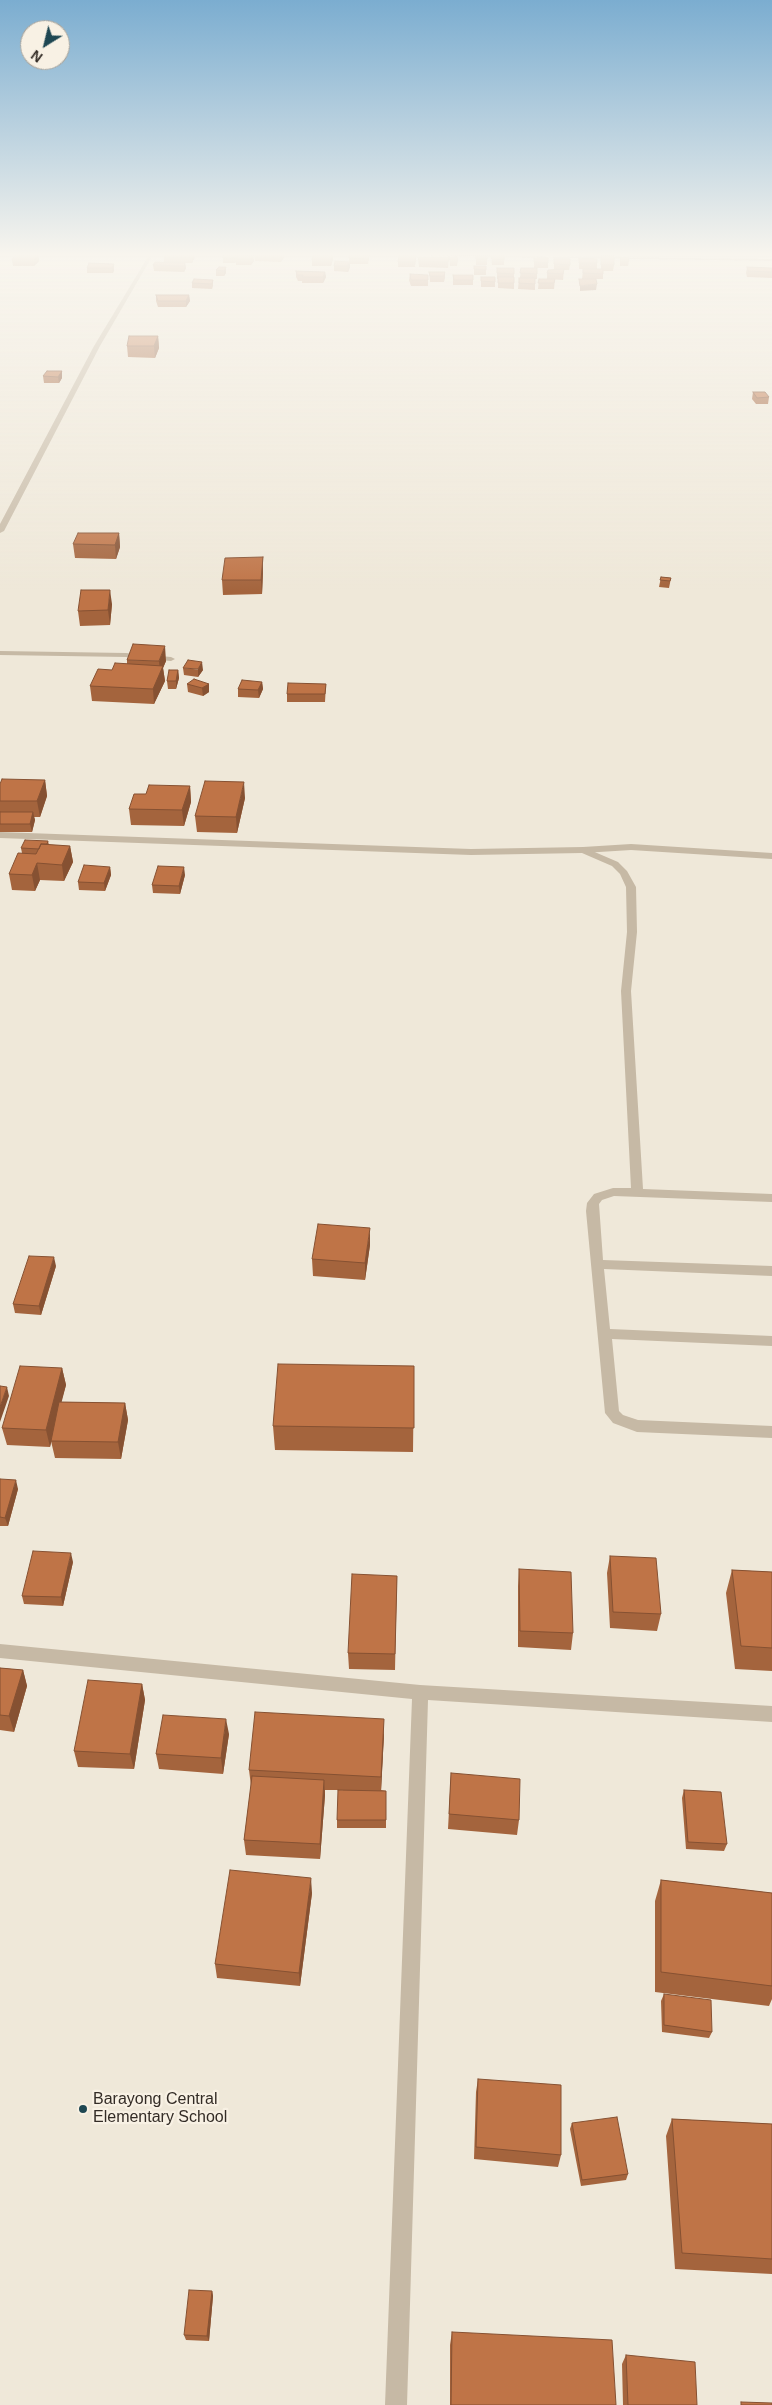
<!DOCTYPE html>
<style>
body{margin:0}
#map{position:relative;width:772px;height:2405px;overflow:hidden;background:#efe8d9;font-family:Arial,sans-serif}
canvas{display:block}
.north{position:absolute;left:20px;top:20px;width:50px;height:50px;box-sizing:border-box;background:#f8f1e4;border:1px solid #a9a298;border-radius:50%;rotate:216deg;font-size:14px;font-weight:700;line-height:20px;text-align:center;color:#332c26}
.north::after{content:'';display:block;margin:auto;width:18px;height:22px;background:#1e4752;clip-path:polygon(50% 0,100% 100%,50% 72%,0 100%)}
</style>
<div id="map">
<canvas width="772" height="2405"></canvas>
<div class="north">N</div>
</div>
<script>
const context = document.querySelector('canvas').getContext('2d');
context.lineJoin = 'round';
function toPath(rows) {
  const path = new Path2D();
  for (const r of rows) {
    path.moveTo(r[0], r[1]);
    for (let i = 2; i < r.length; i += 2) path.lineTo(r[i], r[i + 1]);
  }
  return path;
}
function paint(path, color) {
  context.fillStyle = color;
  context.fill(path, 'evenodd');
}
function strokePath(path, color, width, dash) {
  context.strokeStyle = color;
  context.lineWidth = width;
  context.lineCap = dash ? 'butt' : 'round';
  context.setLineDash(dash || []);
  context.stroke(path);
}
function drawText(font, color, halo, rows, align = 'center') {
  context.font = font + ' Arial,sans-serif';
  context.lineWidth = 4.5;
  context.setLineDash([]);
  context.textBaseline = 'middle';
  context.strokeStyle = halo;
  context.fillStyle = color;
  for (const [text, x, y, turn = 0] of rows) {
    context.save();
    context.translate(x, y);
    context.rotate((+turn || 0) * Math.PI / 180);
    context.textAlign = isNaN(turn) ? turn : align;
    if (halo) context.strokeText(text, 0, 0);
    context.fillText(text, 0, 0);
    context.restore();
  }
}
paint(toPath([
 [631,844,772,853,772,859,631,850,583,853,578,850,583,847,631,844]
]), '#c6b9a5');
paint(toPath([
 [0,651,126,653,171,657,175,659,171,661,126,657,0,655,0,651],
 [0,832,471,849,583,847,618,862,627,871,636,887,637,932,631,991,643,1189,772,1194,772,1202,614,1196,602,1200,599,1204,603,1260,772,1266,772,1276,604,1269,610,1329,772,1336,772,1346,612,1339,619,1411,623,1415,638,1420,772,1426,772,1438,637,1432,613,1423,605,1413,586,1211,587,1203,594,1194,613,1188,631,1188,621,991,627,932,626,887,620,874,612,866,582,853,471,855,0,838,0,832],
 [0,1644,420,1685,772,1706,772,1722,428,1700,407,2405,385,2405,412,1699,0,1658,0,1644]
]), '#c6b9a5');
paint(toPath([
 [149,255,153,255,100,346,4,531,0,533,0,524,94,346,149,255]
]), '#c6b9a5');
paint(toPath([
 [430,255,772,259,772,261,432,256,430,255]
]), '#9a8877');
paint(toPath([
 [39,255,39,261,34,266,13,266,12,260],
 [165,255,195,255,195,257,192,263,185,263,186,268,184,272,154,271,153,265,164,262,164,257],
 [254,255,284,255,284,257,281,262,255,261],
 [313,255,333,255,333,259,331,266,312,266,312,260],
 [369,255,369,259,368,264,350,264,350,267,348,272,334,271,334,266,349,262,349,258],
 [491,255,504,255,504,265,492,265],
 [253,256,254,261,251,265,236,265,236,262,235,263,223,263,223,258],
 [476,256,487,256,487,265,476,265],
 [601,256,614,265,613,271,603,271,603,279,582,279,583,269,601,269],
 [418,257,449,257,448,268,419,267],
 [449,257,458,260,457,266,450,266],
 [620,257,629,261,628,266,620,266],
 [534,258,548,263,548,268,534,268],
 [579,258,597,263,597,269,579,269],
 [554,259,570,265,569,270,564,270,563,280,547,279,547,273,554,269],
 [416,260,415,267,398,267,398,262],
 [114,264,114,270,113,273,87,273,87,268],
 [474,266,486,266,486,275,474,275],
 [226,267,226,273,224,276,216,276,216,270],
 [747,267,772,269,772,278,747,277,746,273],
 [497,268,514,268,514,289,498,288,498,279,497,279],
 [521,268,537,268,537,279,535,279,535,290,518,289,519,278,520,278],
 [296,271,325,272,326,277,323,283,302,283,302,281,298,281,296,277],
 [429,272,445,272,445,278,444,282,430,282],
 [410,274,428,280,428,286,411,286,409,280],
 [453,275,473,275,473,285,453,285],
 [481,277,495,277,495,287,481,287],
 [539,279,555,279,554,289,538,289],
 [213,280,213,286,212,289,192,288,192,283],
 [156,295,189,295,190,301,186,307,158,307,156,301],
 [158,336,159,348,155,358,128,357,127,346],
 [62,371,62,378,59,383,44,383,43,376],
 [753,392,769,397,768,404,756,404,752,399],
 [119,533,120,547,116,559,75,558,73,544],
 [263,557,263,572,262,594,223,595,222,580],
 [661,577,671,578,669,588,659,587],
 [112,604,110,625,80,626,78,611],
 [127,660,166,661,163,668,165,681,154,704,92,701,90,686,112,670,127,664],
 [183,668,203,670,198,677,184,675],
 [178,670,179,678,176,689,168,689,167,681],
 [262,682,263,689,259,698,238,697,238,689],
 [187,684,209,684,209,692,203,696,188,692],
 [326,684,325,702,287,702,287,694],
 [45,780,47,796,40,817,34,817,35,820,32,832,0,832,0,784],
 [190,786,191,802,184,826,131,825,129,809,146,794],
 [245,798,237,833,197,832,195,816],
 [48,841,49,845,70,846,73,862,64,881,40,880,35,891,12,890,9,874,22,853,21,848],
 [110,867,111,875,105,891,79,890,78,882],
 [185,875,180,894,153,893,152,885],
 [370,1245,365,1280,313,1276,312,1259],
 [56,1266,41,1315,15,1313,13,1304],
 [414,1366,413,1452,275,1450,273,1426],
 [62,1368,66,1385,61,1402,125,1403,128,1420,121,1459,55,1458,51,1441,50,1447,7,1445,2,1428],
 [0,1479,18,1489,8,1526,0,1526],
 [610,1556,661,1614,657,1631,610,1628,607,1573],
 [73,1562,63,1606,24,1604,22,1596],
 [519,1569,573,1633,571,1650,518,1647,518,1586],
 [732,1570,772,1572,772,1671,735,1669,726,1593],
 [397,1576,395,1670,349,1669,348,1653],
 [0,1668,23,1670,27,1686,14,1732,0,1730],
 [142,1684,145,1700,134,1769,78,1767,74,1751],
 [229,1734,223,1774,159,1769,156,1754],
 [384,1734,381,1790,386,1791,386,1828,337,1828,337,1820,343,1790,325,1790,325,1795,320,1859,246,1855,244,1840,251,1786,249,1770],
 [451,1773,519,1820,517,1835,448,1829],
 [684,1790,727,1844,724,1851,686,1849,682,1798],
 [661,1880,772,1893,772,1999,769,2006,655,1992,655,1901],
 [312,1893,300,1986,217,1978,215,1964],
 [664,1994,712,2032,709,2038,662,2032,661,2001],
 [478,2079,561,2155,558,2167,474,2159,476,2092],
 [672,2119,772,2124,772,2274,675,2269,666,2136],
 [572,2123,628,2174,626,2180,581,2186,570,2129],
 [212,2291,213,2296,209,2341,186,2340,184,2335],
 [452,2332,616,2405,450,2405,450,2345],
 [626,2355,697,2405,623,2405,622,2364]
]), '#a4643d');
paint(toPath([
 [39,255,39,261,34,266,34,260],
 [193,255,195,255,195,257,192,263,192,257],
 [282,255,284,255,284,257,281,262],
 [333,255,333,259,331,266,331,260],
 [253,256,254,261,251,265,251,259],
 [350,262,350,267,348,272,347,266],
 [185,263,186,268,184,272,184,266],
 [114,264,114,270,113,273,112,268],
 [226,267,226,273,224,276,224,271],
 [325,272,326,277,323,283,323,277],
 [597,284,596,290,580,291,580,286],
 [189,295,190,301,186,307,186,301],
 [158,336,159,348,155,358,154,346],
 [62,371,62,378,59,383,58,377],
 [119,533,120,547,116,559,115,545],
 [263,557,263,572,262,594,261,580],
 [110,590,112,604,110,625,108,610],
 [165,646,166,661,163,668,165,681,154,704,153,689,160,673,159,661],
 [202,662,203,670,198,677,198,669],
 [178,670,179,678,176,689,176,681],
 [262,682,263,689,259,698,258,690],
 [209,684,209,692,203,696,202,688],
 [45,780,47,796,40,817,37,801],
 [244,782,245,798,237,833,236,817],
 [190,786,191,802,184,826,182,810],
 [33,812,35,820,32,832,30,824],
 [70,846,73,862,64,881,62,865],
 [37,863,40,880,35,891,32,875],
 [110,867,111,875,105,891,104,883],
 [184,867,185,875,180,894,179,886],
 [370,1228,370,1245,365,1280,365,1263],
 [54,1257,56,1266,41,1315,39,1306],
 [62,1368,66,1385,50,1447,46,1430],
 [7,1387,9,1396,0,1422,0,1407],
 [125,1403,128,1420,121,1459,118,1442],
 [16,1480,18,1489,8,1526,5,1518],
 [71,1553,73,1562,63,1606,61,1597],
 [23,1670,27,1686,14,1732,9,1716],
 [142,1684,145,1700,134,1769,130,1754],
 [226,1719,229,1734,223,1774,221,1758],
 [384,1719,384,1734,381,1792,381,1777],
 [324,1780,325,1795,320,1859,320,1844],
 [311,1878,312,1893,300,1986,299,1973],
 [212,2291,213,2296,209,2341,207,2336]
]), '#865132');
const building = toPath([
 [15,255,39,255,34,260,12,260,15,255],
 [165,255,193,255,192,257,164,257,165,255],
 [224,255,236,255,235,258,223,258,224,255],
 [238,255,253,256,251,259,236,259,238,255],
 [254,255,282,255,281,256,254,256,254,255],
 [313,255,333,255,331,260,312,260,313,255],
 [350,255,369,255,368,259,349,258,350,255],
 [399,255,416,255,415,262,398,262,399,255],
 [491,255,504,255,504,260,492,259,491,255],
 [476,256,487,256,487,259,476,259,476,256],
 [601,256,614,256,614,265,601,265,601,256],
 [418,257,449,257,448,262,419,261,418,257],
 [449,257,457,257,458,260,450,260,449,257],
 [620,257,628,257,629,261,621,261,620,257],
 [534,258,548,258,548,263,534,262,534,258],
 [579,258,597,259,597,263,579,263,579,258],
 [554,259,570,259,570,265,554,264,554,259],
 [335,261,350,262,347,266,334,266,335,261],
 [155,262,185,263,184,266,153,265,155,262],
 [89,263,114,264,112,268,87,268,89,263],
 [474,266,486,266,486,270,474,269,474,266],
 [219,267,226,267,224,271,216,270,219,267],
 [747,267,772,268,772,272,748,271,747,267],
 [497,268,514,268,514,274,497,273,497,268],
 [521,268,537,268,537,274,520,273,521,268],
 [564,269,563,274,547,273,548,270,564,269],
 [583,269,603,269,603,274,583,273,583,269],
 [296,271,325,272,323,277,302,277,303,275,297,275,296,271],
 [429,272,445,272,444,276,430,276,429,272],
 [410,274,428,275,428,280,411,280,410,274],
 [453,275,473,275,473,280,454,280,453,275],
 [481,277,495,277,495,282,481,281,481,277],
 [498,277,514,277,514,283,498,283,498,277],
 [519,278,535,278,535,284,519,283,519,278],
 [194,279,213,280,212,284,192,283,194,279],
 [539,279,555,279,554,283,538,283,539,279],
 [579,279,596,279,597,284,580,286,579,279],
 [156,295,189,295,186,301,158,301,156,295],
 [129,336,158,336,154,346,127,346,129,336],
 [47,371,62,371,58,377,43,376,47,371],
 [753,392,765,392,769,397,757,398,753,392],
 [78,533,119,533,115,545,73,544,78,533],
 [263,557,261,580,222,580,225,558,263,557],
 [661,577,671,578,670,581,660,580,661,577],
 [81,590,110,590,108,610,78,611,81,590],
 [133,644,165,646,159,661,127,660,133,644],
 [188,660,202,662,198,669,183,668,188,660],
 [115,663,163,666,153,689,90,686,98,669,112,670,115,663],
 [169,670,178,670,176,681,167,681,169,670],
 [194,679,209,684,202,688,187,684,194,679],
 [242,680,262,682,258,690,238,689,242,680],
 [288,683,326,684,325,694,287,694,288,683],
 [2,779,45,780,37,801,0,801,0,784,2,779],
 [205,781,244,782,236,817,195,816,205,781],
 [149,785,190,786,182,810,129,809,134,794,146,794,149,785],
 [0,812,33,812,30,824,0,824,0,812],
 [25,840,48,841,47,844,41,844,39,849,21,848,25,840],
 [41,844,70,846,62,865,37,863,32,875,9,874,18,853,36,854,41,844],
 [84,865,110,867,104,883,78,882,84,865],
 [158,866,184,867,179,886,152,885,158,866],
 [318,1224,370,1228,365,1263,312,1259,318,1224],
 [29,1256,54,1257,39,1306,13,1304,29,1256],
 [278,1364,414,1366,414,1428,273,1426,278,1364],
 [20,1366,62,1368,46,1430,2,1428,20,1366],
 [0,1386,7,1387,0,1407,0,1386],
 [59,1402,125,1403,118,1442,51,1441,59,1402],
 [0,1479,16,1480,5,1518,0,1517,0,1479],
 [33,1551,71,1553,61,1597,22,1596,33,1551],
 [610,1556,656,1558,661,1614,613,1612,610,1556],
 [519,1569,571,1572,573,1633,520,1631,519,1569],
 [732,1570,772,1572,772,1648,741,1646,732,1570],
 [352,1574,397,1576,395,1654,348,1653,352,1574],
 [0,1668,23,1670,9,1716,0,1715,0,1668],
 [88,1680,142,1684,130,1754,74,1751,88,1680],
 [255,1712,384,1719,381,1777,249,1770,255,1712],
 [163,1715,226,1719,221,1758,156,1754,163,1715],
 [451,1773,520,1779,519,1820,449,1814,451,1773],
 [252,1776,324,1780,320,1844,244,1840,252,1776],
 [338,1790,386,1791,386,1820,337,1820,338,1790],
 [684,1790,721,1792,727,1844,688,1842,684,1790],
 [230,1870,311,1878,299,1973,215,1964,230,1870],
 [661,1880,772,1893,772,1986,661,1972,661,1880],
 [664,1994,711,2000,712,2032,664,2025,664,1994],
 [478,2079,561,2085,561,2155,476,2147,478,2079],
 [617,2117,628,2174,582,2180,572,2123,617,2117],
 [672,2119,772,2124,772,2259,682,2253,672,2119],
 [189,2290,212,2291,207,2336,184,2335,189,2290],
 [452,2332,612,2340,616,2405,451,2405,452,2332],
 [626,2355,695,2362,697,2405,628,2405,626,2355],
 [741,2402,772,2403,772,2405,741,2405,741,2402]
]);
paint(building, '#bf7447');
strokePath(building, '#865132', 1);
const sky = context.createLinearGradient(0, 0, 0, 592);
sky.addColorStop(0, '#7badd0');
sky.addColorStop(0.43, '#f8f5ee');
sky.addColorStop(1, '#f8f5ee00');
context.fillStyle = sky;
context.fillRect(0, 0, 772, 592);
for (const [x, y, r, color] of [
 [83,2109,5,"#1e4752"]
]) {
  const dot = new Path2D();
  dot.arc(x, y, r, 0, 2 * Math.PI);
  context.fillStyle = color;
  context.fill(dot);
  strokePath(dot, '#f8f1e4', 2);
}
drawText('16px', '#332c26', '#f8f1e4', [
 ["Barayong Central",93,2100],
 ["Elementary School",93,2118]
], 'left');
</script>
